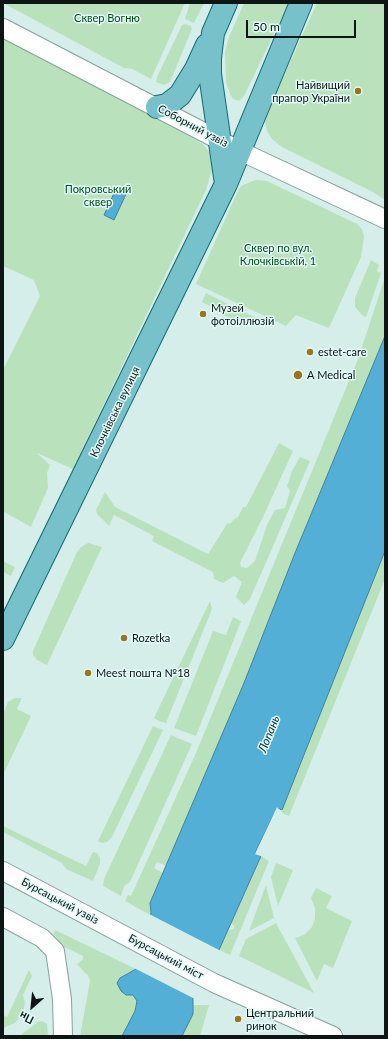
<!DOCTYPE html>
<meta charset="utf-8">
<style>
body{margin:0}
#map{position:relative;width:388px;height:1039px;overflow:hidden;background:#d5eeea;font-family:Lato,sans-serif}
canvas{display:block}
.frame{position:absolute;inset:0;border:4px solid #0d1615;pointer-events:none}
.north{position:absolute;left:12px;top:987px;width:40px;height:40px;-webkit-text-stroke:3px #e2fbf8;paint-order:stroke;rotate:207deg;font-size:11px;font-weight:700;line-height:16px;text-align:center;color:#0d1615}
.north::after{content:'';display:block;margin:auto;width:14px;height:18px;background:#0d1615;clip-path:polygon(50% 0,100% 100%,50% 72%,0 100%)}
.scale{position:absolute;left:246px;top:20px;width:110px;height:18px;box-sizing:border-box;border:2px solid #0d1615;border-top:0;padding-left:5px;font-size:12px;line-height:14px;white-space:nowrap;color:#0d1615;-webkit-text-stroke:3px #e2fbf8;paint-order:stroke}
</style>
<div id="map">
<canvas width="388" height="1039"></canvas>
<div class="frame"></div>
<div class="north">Пн</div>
<div class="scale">50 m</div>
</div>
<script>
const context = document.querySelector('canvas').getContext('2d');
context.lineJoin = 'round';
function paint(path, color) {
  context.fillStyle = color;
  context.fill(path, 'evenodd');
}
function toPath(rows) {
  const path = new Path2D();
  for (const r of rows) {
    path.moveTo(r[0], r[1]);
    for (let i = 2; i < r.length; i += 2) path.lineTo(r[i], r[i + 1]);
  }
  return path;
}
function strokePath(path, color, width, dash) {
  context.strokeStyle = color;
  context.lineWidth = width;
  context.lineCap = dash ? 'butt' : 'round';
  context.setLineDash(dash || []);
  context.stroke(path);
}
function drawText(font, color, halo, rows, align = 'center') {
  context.font = font + ' Lato,sans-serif';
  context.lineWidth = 3;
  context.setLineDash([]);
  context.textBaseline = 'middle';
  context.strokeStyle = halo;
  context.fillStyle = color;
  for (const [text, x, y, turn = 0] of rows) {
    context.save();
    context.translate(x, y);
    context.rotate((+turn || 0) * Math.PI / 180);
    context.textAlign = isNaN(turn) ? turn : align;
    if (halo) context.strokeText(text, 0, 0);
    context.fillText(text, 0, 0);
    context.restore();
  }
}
paint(toPath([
 [3,3,185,3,151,79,132,69,124,68],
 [190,3,204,3,194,23,185,19],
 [244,3,289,3,244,96,239,101,233,99,230,94,226,82,225,52,229,37],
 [317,3,385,3,385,200,375,193,282,147,272,139,267,131,265,122,267,113],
 [186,24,191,26,192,29,170,82,164,85,156,82,157,77,182,25],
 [3,36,193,138,204,145,209,152,213,166,206,190,73,469,37,453,50,465,47,473,48,488,31,527,4,512,3,513,3,370,40,296,34,280,3,266],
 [255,180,267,181,357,224,362,229,364,237,361,257,329,328,296,315,286,326,196,284,237,193,241,186],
 [371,260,379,265,377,271,381,273,366,317,362,315,355,307,355,298],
 [385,277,385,336,295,553,244,683,166,866,157,862,154,868,163,873,150,903,150,915,125,901,128,895,131,896,196,753,358,359],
 [206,293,256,318,252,325,245,322,243,325,210,308,210,306,202,302],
 [279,443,293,451,263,517,240,563,241,567,247,568,255,561,267,525,275,510,285,508,290,491,287,486,292,471,300,457,310,461,250,599,244,605,236,597,242,582,234,576,223,583,214,579,213,572,152,541,154,536,114,515,109,526,97,514,96,510,105,492,115,507,208,554,227,524,231,523,233,520,238,517,243,507,246,507],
 [88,543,102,547,47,665,37,660,33,655,33,651,77,552,81,547],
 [385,551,385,579,289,816,282,813,282,810],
 [3,561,15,567,11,576,3,572],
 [210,601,212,609,166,723,159,721,154,718],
 [233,617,241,621,196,736,174,728,213,631,226,635],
 [15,698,22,698,17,709,31,716,3,775,3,714,8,702],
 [153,726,163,730,112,837,107,842,102,843,98,841],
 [171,735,192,744,130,882,124,886,121,896,103,886,104,879],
 [3,826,86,866,93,852,97,853,100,858,100,864,93,881,66,869,62,863,3,832],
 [261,856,269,861,230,955,219,950,228,930,234,929,234,926,231,923],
 [276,863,293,870,278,906,271,877],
 [266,885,274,918,249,931],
 [316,888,332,896,326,908,352,921,333,968,324,964,317,981,295,938,304,935,312,927,315,918,315,908,311,898],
 [276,923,314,993,239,956,246,939],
 [55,930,136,969,120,978,126,995,133,995,137,1001,135,1011,122,1036,80,1036,90,981,88,975,85,973,77,964,83,959,83,956,58,944,56,937,53,934],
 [29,970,32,976,23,995,25,1002,23,1013,15,1023,3,1028,3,1015,7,1017],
 [193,1005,209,1005,200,1036,182,1036,193,1014],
 [42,1021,47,1024,48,1036,19,1036,38,1022]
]), '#b9e2bc');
const water = toPath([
 [116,189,126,194,114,220,104,215,116,189],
 [385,336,385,551,282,810,277,808,255,853,261,856,219,950,193,998,193,1014,182,1036,122,1036,135,1011,137,1001,133,995,126,995,121,991,117,983,120,978,136,969,151,913,150,903,244,683,295,553,385,336]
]);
paint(water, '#53afd6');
strokePath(water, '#3e819c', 1);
paint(toPath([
 [277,807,282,812,278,810,258,853,262,855,263,857,255,854],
 [149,914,221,951,195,999,134,968]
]), '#d5eeea');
const minor = toPath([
 [3,28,240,151,385,219],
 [3,871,214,983,333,1036],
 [3,917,42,938,55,951,62,999,63,1036]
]);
const major = toPath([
 [226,3,213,33,210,58,210,74,226,184],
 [157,107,167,105,180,95,196,69,207,45],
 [3,639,226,184,301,3]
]);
strokePath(minor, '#89a09d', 20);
strokePath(major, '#166a74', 24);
strokePath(minor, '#fff', 18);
strokePath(major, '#76c1ca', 22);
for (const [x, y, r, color] of [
 [358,91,4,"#97761f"],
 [203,314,4,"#97761f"],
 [310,352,4,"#97761f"],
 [298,375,5,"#97761f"],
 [124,638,4,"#97761f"],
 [88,673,4,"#97761f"],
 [238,1019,4,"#97761f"]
]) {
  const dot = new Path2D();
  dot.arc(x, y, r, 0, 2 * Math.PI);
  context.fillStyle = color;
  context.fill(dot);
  strokePath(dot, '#e2fbf8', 1.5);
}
drawText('11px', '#024c17', '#e2fbf8', [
 ["Сквер Вогню",107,18],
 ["Покровський",98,189],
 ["сквер",98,202],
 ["Сквер по вул.",278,248],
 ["Клочківській, 1",278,261]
]);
drawText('11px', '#0d1615', '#e2fbf8', [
 ["Найвищий",350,85,"right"],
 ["прапор України",350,98,"right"],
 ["Музей",211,308],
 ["фотоіллюзій",211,321],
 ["estet-care",318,352],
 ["A Medical",307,375],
 ["Rozetka",132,638],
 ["Meest пошта №18",96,673],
 ["Центральний",246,1013],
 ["ринок",246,1026]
], 'left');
drawText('11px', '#0d1615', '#e2fbf8', [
 ["Соборний узвіз",193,126,28],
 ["Клочківська вулиця",115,412,-64],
 ["Бурсацький узвіз",60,901,28],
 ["Бурсацький міст",166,957,28]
]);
drawText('italic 12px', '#0c3647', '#e2fbf8', [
 ["Лопань",269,734,-68]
]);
</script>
